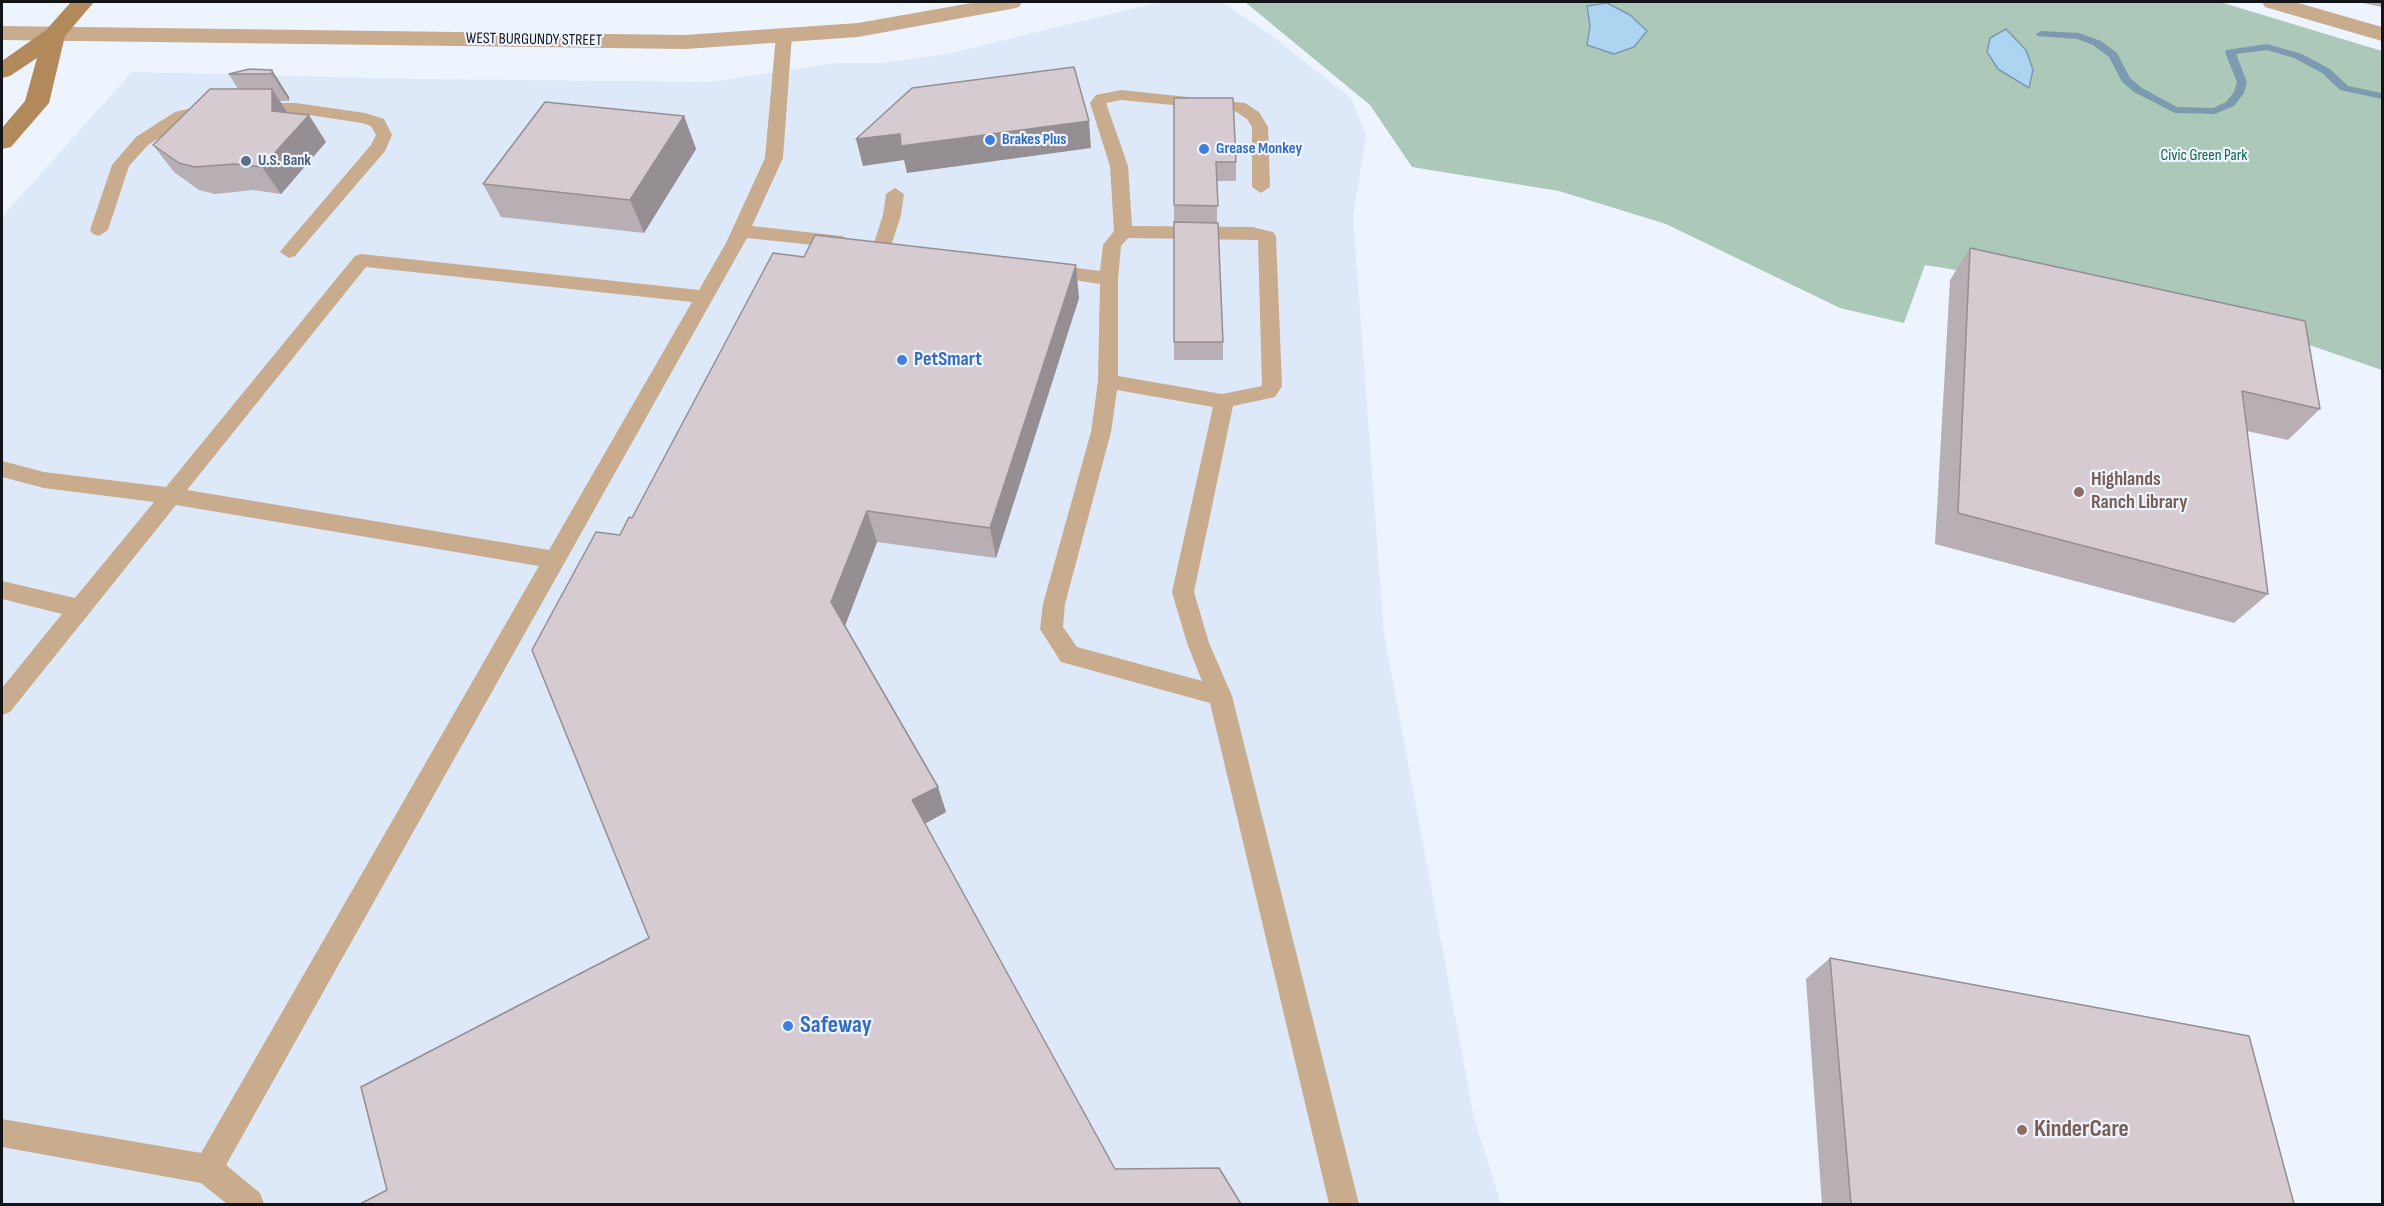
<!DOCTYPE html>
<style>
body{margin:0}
#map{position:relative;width:2384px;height:1206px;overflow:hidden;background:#edf4fd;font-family:"Sofia Sans Condensed",sans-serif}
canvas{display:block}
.frame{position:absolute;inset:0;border:3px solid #121417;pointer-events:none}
</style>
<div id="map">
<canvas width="2384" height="1206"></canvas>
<div class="frame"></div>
</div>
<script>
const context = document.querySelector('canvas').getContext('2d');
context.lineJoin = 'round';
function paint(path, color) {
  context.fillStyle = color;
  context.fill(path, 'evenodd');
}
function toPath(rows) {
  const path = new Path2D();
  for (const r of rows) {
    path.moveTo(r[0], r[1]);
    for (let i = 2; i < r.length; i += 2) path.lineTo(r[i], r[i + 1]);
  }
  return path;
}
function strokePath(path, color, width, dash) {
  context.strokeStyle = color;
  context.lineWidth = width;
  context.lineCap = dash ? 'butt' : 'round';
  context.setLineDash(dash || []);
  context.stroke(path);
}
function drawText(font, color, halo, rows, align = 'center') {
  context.font = font + ' "Sofia Sans Condensed",sans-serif';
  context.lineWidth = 4.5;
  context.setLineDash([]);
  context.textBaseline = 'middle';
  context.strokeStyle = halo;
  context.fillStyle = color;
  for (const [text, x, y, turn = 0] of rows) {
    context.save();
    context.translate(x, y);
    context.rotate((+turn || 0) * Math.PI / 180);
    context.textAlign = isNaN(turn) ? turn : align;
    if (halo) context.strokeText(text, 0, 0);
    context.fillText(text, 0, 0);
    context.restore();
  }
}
paint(toPath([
 [1160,2,1222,2,1264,30,1351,98,1366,136,1353,217,1384,634,1474,1118,1501,1204,2,1204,2,217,132,72,417,79,711,82,836,63,882,63,947,54]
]), '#dde8f8');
paint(toPath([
 [1245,2,2220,2,2382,51,2382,370,2210,311,1925,265,1904,323,1840,308,1666,224,1559,191,1412,167,1370,105]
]), '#abc8b9');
const water = toPath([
 [1607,3,1630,15,1647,31,1634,47,1614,54,1587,45,1590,26,1587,6,1607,3],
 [2006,29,2026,50,2033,70,2029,88,1998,69,1987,52,1990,38,2006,29]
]);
paint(water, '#add4f1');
strokePath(water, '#7e9ab0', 1.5);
paint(toPath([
 [2041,31,2079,33,2101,41,2117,53,2130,78,2142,88,2177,107,2213,108,2226,102,2234,92,2237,82,2225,52,2226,50,2267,44,2302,54,2330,69,2348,86,2382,93,2382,99,2340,90,2322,73,2294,58,2267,50,2236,54,2247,82,2244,93,2234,106,2215,114,2175,113,2134,92,2122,82,2109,57,2093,45,2077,39,2037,36,2036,34,2041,31]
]), '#7e9ab0');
paint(toPath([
 [784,30,792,35,783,158,752,226,842,236,851,242,842,248,747,238,226,1165,260,1193,264,1204,227,1204,201,1183,2,1147,2,1119,201,1153,539,566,176,505,10,712,2,715,2,688,62,614,2,599,2,581,75,598,154,502,44,488,2,477,2,461,44,472,166,487,355,256,361,254,699,290,726,243,765,158,776,35,784,30],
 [366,267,692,302,549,550,187,490,366,267],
 [1121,90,1245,103,1259,112,1268,127,1270,187,1261,193,1252,187,1252,127,1247,119,1235,111,1121,100,1106,103,1128,166,1132,226,1252,227,1273,232,1276,236,1282,386,1275,397,1233,406,1194,592,1209,643,1232,696,1359,1204,1329,1204,1210,703,1061,662,1040,629,1043,604,1091,432,1098,381,1100,284,1047,276,1040,274,1038,270,1040,266,1047,264,1100,271,1103,245,1114,231,1110,166,1090,103,1096,95,1121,90],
 [1128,238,1258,240,1262,386,1222,394,1118,376,1118,279,1121,246,1128,238],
 [1117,390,1213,407,1172,592,1187,643,1202,681,1077,647,1063,627,1065,604,1111,432,1117,390],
 [212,103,220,108,218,111,187,120,148,145,129,166,108,230,99,236,93,234,90,230,112,165,136,137,175,112,212,103],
 [254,103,296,103,365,113,384,119,392,135,385,151,295,256,289,258,280,252,283,248,371,145,376,135,371,126,362,123,296,113,248,111,246,108,254,103],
 [895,188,904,194,901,215,891,246,882,252,873,246,883,215,886,194,895,188]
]), '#c8ac8d');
paint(toPath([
 [977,2,1022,2,1019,7,1011,9,858,37,685,49,2,40,2,26,685,35,858,23,977,2],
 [2262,2,2295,2,2382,27,2382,41,2265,7,2262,2]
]), '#c8ac8d');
paint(toPath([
 [71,2,94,2,65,36,49,103,11,147,2,149,2,128,25,101,37,58,10,76,2,78,2,61,46,30,71,2]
]), '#b2895a');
paint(toPath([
 [2358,2,2382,2,2382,7],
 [272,70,289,97,289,101,280,101,288,113,326,142,281,194,253,190,215,194,199,190,174,172,153,145,238,89,229,74],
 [1174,98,1236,162,1236,181,1217,181,1217,223,1223,342,1223,360,1174,360],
 [684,116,696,149,644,233,501,217,483,184],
 [1970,248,2320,409,2288,440,2247,431,2268,594,2234,623,1935,544,1950,280],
 [804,257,1079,298,996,558,877,542,845,626,938,787,946,812,925,824,387,1190,649,938,620,535],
 [1830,958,2294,1204,1822,1204,1806,979]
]), '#b7afb4');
paint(toPath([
 [272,70,289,97,289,101,272,74],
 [272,89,289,115,309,115,326,142,281,194,262,167,272,111],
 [684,116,696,149,644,233,630,200],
 [1089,121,1091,148,907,173,904,160,863,166,856,139,900,134],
 [1076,265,1079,298,996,558,990,528],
 [867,511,877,542,843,631,831,602],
 [938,787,946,812,922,825,912,800]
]), '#958e92');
const building = toPath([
 [1074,67,1089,121,901,146,900,134,856,139,912,88,1074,67],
 [249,69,272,70,272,74,229,74,249,69],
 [210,89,272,89,272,111,309,115,262,167,234,164,195,167,179,163,153,145,210,89],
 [1174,98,1233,98,1236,162,1216,162,1218,206,1174,205,1174,98],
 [545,102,684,116,630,200,483,184,545,102],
 [1174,222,1218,223,1223,342,1174,342,1174,222],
 [815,235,1076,265,990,528,867,511,831,602,938,787,912,800,1115,1169,1219,1168,1241,1204,360,1204,387,1190,361,1087,649,938,532,650,596,532,620,535,629,517,632,518,773,253,804,257,815,235],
 [1970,248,2305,321,2320,409,2242,391,2268,594,1958,513,1970,248],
 [1830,958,2249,1036,2294,1204,1851,1204,1830,958]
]);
paint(building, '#d5cbd1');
strokePath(building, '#958e92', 1.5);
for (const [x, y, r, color] of [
 [990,140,6,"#3f7fe0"],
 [1204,149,6,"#3f7fe0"],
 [246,161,6,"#5c6f8a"],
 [902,360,6,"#3f7fe0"],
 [2079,492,6,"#8d6e63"],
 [788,1026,6,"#3f7fe0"],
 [2022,1130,6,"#8d6e63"]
]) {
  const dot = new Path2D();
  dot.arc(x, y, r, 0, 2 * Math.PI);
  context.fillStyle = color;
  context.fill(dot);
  strokePath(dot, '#edf4fd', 2);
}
drawText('16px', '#121417', '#edf4fd', [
 ["WEST BURGUNDY STREET",534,40,1]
]);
drawText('bold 16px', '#366cbe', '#edf4fd', [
 ["Brakes Plus",1002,140],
 ["Grease Monkey",1216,149]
], 'left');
drawText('16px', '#136346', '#edf4fd', [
 ["Civic Green Park",2204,156]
]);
drawText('bold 16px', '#4e5e75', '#edf4fd', [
 ["U.S. Bank",258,161]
], 'left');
drawText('bold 20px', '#366cbe', '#edf4fd', [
 ["PetSmart",914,360]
], 'left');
drawText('bold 20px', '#785e54', '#edf4fd', [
 ["Highlands",2091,480],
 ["Ranch Library",2091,503]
], 'left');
drawText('bold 24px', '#366cbe', '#edf4fd', [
 ["Safeway",800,1026]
], 'left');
drawText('bold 24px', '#785e54', '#edf4fd', [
 ["KinderCare",2034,1130]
], 'left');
</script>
